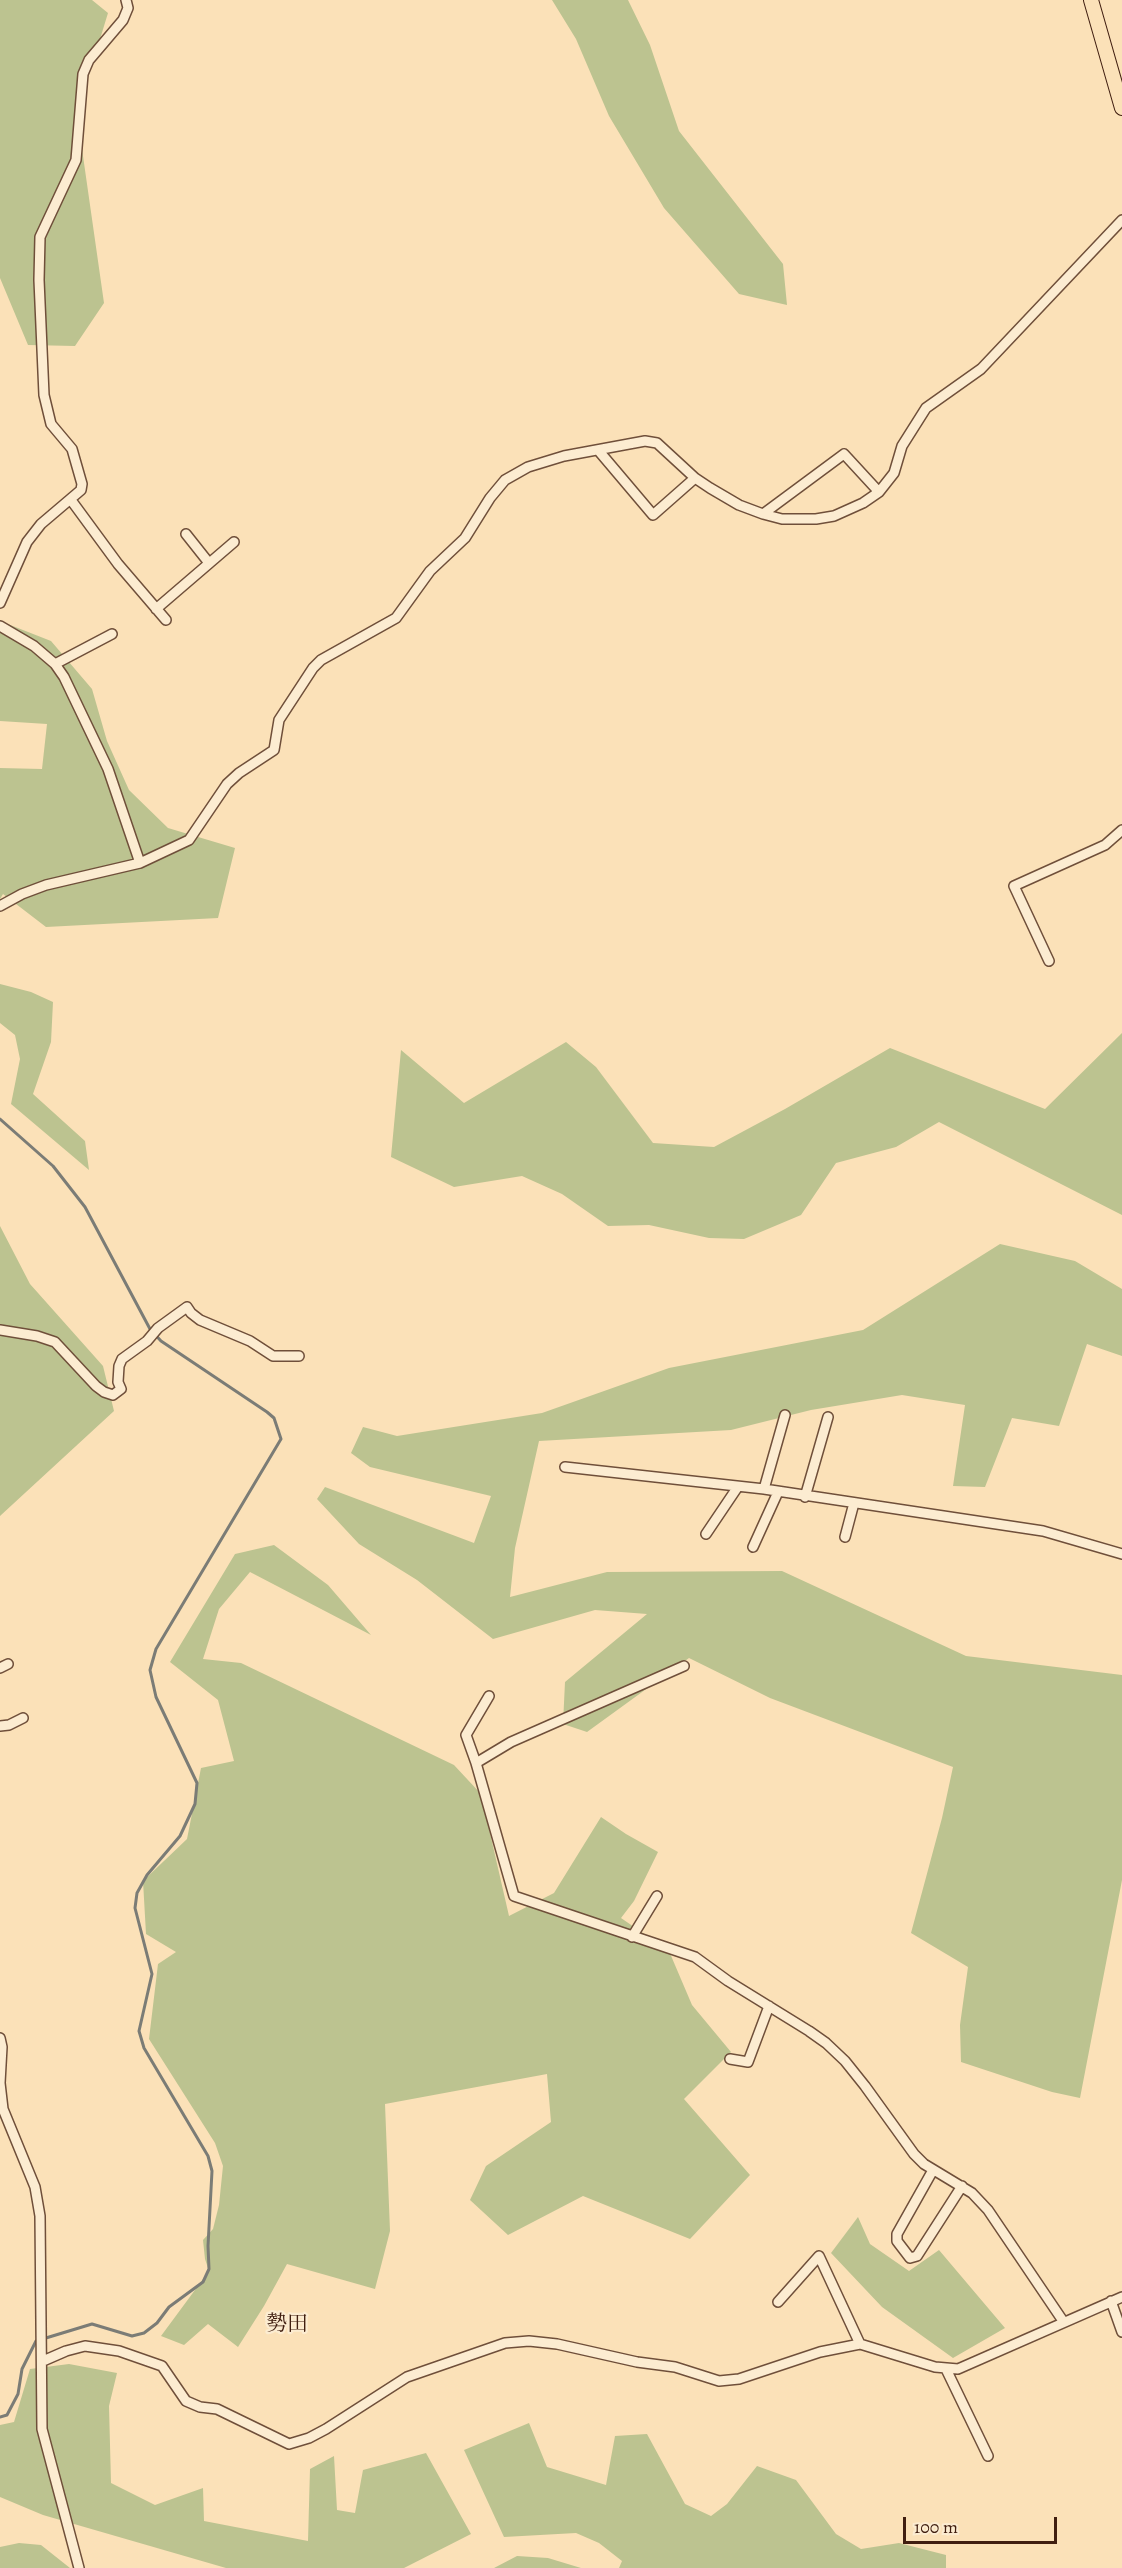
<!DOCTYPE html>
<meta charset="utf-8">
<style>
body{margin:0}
#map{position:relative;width:1122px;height:2568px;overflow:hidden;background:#fbe1b8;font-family:Alegreya,serif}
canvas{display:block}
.scale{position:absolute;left:903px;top:2517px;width:154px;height:27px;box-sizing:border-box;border:3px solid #401e10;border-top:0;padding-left:8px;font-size:18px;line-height:21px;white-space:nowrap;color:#401e10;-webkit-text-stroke:4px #fcecd1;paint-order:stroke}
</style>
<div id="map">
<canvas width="1122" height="2568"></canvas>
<div class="scale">100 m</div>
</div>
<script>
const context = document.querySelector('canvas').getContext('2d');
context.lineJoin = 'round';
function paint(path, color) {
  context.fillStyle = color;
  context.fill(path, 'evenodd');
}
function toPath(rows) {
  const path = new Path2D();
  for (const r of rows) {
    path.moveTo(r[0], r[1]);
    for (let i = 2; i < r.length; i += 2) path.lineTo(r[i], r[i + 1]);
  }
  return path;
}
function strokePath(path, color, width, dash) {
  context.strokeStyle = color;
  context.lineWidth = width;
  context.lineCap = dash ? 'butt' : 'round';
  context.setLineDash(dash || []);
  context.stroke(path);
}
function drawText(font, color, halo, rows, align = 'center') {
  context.font = font + ' Alegreya,"Noto Serif JP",serif';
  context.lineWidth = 4.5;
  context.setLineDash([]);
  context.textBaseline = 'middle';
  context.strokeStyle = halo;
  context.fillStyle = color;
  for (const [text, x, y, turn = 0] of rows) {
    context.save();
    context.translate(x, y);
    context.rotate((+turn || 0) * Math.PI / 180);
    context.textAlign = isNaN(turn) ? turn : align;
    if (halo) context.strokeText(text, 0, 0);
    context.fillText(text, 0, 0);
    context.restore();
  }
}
paint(toPath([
 [0,0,92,0,108,13,77,114,104,303,75,346,28,345,0,278],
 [552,0,628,0,650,45,679,131,783,264,787,305,739,294,664,208,609,116,576,39],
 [0,621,51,641,92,689,107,741,129,790,168,828,235,848,218,918,46,927,3,894,0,899,0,768,42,769,47,724,0,721],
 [0,984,31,992,53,1002,51,1042,33,1094,85,1141,89,1170,11,1104,20,1059,15,1035,0,1023],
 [1122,1033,1122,1215,939,1122,896,1147,836,1163,801,1215,744,1239,709,1238,649,1225,608,1226,562,1194,522,1176,454,1187,391,1157,401,1050,464,1103,566,1042,596,1067,653,1143,714,1147,785,1109,890,1048,1045,1109],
 [0,1226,30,1284,103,1366,114,1411,0,1516],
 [1000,1244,1075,1261,1122,1289,1122,1356,1087,1344,1059,1426,1012,1418,985,1487,953,1486,965,1405,902,1395,811,1410,731,1430,539,1441,515,1548,510,1597,607,1572,782,1571,966,1656,1122,1675,1122,1880,1080,2098,1052,2092,961,2062,960,2025,968,1967,911,1933,942,1818,953,1767,770,1698,689,1658,587,1732,563,1724,565,1682,647,1614,595,1610,493,1639,417,1580,359,1544,317,1499,325,1487,474,1543,491,1496,370,1467,351,1453,363,1427,397,1436,542,1413,669,1368,863,1330],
 [274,1545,328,1585,371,1635,250,1572,219,1609,203,1659,241,1663,454,1765,481,1794,509,1916,554,1893,601,1817,626,1834,658,1852,634,1901,621,1918,669,1951,692,2005,731,2052,684,2099,750,2175,690,2239,583,2196,508,2235,470,2200,486,2166,551,2122,547,2074,385,2104,390,2231,375,2289,287,2264,264,2306,238,2347,208,2324,184,2345,161,2336,209,2271,205,2259,203,2240,213,2229,219,2205,223,2166,215,2143,149,2039,158,1964,176,1952,146,1934,143,1881,187,1839,201,1768,234,1761,218,1700,170,1662,235,1554],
 [858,2217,870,2244,909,2271,939,2250,1005,2328,953,2358,882,2307,831,2253],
 [69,2364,117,2373,109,2406,111,2483,155,2505,203,2488,204,2521,308,2541,310,2469,334,2456,337,2510,355,2513,363,2470,426,2453,471,2534,404,2568,226,2568,43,2515,0,2497,0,2425,14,2422,30,2369],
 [529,2423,547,2467,606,2485,615,2436,647,2434,685,2504,711,2516,727,2504,757,2466,796,2480,836,2534,861,2549,899,2543,946,2555,946,2568,619,2568,622,2561,599,2543,576,2533,504,2537,464,2450],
 [19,2543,41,2545,70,2568,0,2568,0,2547],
 [517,2556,548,2558,581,2568,494,2568]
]), '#bcc390');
strokePath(toPath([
 [0,1119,53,1166,85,1207,150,1329,161,1341,267,1412,274,1418,281,1439,156,1649,150,1670,156,1697,197,1783,195,1804,180,1836,147,1875,137,1893,135,1908,152,1974,139,2031,144,2048,208,2156,212,2171,208,2246,209,2269,203,2282,169,2307,157,2323,144,2333,132,2336,92,2324,36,2341,22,2369,18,2394,7,2415,0,2417]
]), '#7b7c76', 3);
const street = toPath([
 [598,450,653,515,695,478],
 [71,500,118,564,166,620],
 [763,514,844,454,879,492],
 [186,534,209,563],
 [0,603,27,542,41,524,81,490,82,484,72,449,51,424,44,395,39,280,40,237,76,160,83,74,89,60,123,20,128,8,126,0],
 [156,609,234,542],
 [0,626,34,646,55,664,64,677,108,769,140,863],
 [55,664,112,634],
 [0,906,22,894,46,885,140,863,189,840,227,784,239,773,274,750,279,720,313,668,321,660,396,618,430,571,465,538,490,498,505,480,528,467,564,456,645,441,657,443,695,478,710,488,739,505,763,514,782,519,816,519,834,516,863,503,879,492,894,473,902,446,926,408,981,369,1122,220],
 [1049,961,1014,886,1105,845,1122,830],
 [0,1330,37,1336,55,1342,96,1386,104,1392,113,1395,121,1389,118,1382,119,1366,122,1359,147,1341,158,1328,187,1307,191,1313,200,1320,250,1341,273,1356,299,1356],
 [565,1467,764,1489,1043,1531,1122,1554],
 [764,1489,785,1415],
 [805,1497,828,1417],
 [706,1534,737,1488],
 [845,1537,854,1503],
 [753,1547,778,1492],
 [0,1668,8,1664],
 [489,1696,466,1735,476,1763,511,1742,684,1666],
 [0,1726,9,1725,23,1718],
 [476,1763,514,1896,695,1957,728,1981,809,2031,826,2043,845,2061,865,2086,914,2154,924,2164,972,2193,988,2210,1063,2321],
 [632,1937,657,1896],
 [0,2038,2,2047,0,2083,3,2109,35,2187,40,2216,42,2429,79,2568],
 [730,2059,748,2062,769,2006],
 [933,2170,897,2234,897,2241,910,2258,917,2256,962,2186],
 [1111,2301,1122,2332],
 [778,2302,819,2256,860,2344],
 [43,2361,66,2351,85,2346,119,2351,162,2366,186,2401,200,2407,217,2409,289,2444,309,2438,326,2429,407,2377,505,2343,529,2341,557,2344,637,2362,675,2367,719,2381,739,2379,820,2352,860,2344,935,2367,958,2369,1122,2297],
 [946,2369,988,2456]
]);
const primary = toPath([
 [1091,0,1122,108]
]);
strokePath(street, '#6f4f3a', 12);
strokePath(primary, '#401e10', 16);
strokePath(street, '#fcecd1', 9);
strokePath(primary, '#fbe1b8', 14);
drawText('21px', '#401e10', '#fcecd1', [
 ["勢田",287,2325]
]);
</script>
